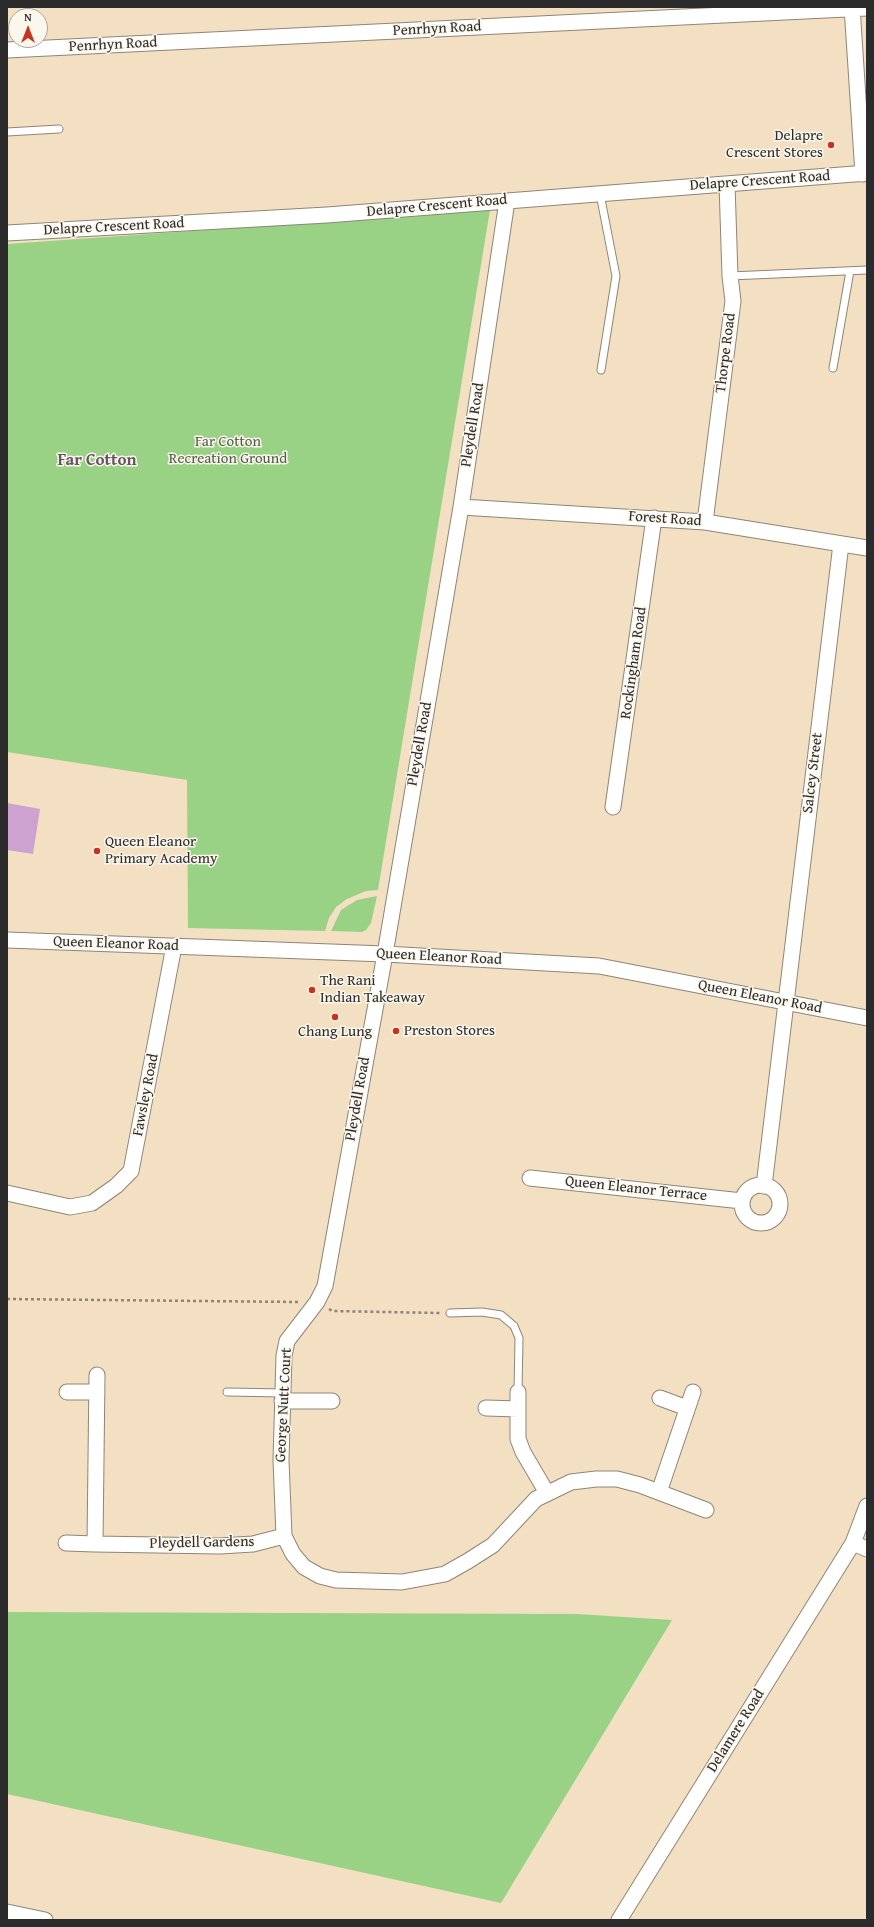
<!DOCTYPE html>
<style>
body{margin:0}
#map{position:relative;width:874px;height:1927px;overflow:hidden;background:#f3dfc2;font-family:"Gentium Book Plus",serif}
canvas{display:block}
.frame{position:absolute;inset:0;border:8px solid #2b2b2b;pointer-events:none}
.north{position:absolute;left:8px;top:8px;width:40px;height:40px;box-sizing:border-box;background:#fbf7ec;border:1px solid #a8a59f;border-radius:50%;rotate:0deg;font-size:11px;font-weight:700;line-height:16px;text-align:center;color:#2b2b2b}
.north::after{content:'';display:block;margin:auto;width:14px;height:18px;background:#c8321e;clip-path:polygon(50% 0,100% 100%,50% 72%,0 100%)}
</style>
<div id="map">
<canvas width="874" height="1927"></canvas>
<div class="frame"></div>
<div class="north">N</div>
</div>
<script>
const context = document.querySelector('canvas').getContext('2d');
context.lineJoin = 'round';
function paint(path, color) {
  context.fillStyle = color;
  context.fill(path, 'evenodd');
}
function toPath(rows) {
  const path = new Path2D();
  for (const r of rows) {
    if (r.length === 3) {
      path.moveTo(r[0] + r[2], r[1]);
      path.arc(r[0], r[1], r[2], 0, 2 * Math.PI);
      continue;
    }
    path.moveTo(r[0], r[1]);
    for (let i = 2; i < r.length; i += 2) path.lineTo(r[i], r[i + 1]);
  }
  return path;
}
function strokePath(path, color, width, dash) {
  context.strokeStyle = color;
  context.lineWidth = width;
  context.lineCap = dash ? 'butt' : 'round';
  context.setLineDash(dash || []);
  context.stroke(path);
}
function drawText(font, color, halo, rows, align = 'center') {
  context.font = font + ' "Gentium Book Plus",serif';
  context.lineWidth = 3;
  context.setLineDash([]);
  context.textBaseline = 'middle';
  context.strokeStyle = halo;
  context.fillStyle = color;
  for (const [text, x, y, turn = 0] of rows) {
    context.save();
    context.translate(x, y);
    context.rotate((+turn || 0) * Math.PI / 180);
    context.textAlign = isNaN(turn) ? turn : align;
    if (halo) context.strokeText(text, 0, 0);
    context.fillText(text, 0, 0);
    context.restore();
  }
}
paint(toPath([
 [490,210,378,890,366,891,347,899,336,907,329,918,325,931,188,928,187,780,7,752,7,244],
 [377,896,371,923,366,930,362,932,331,931,341,910,357,900],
 [7,1612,577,1614,672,1620,501,1903,7,1794]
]), '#99d285');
paint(toPath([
 [7,803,40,809,33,854,7,850]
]), '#cda2d1');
const lane = toPath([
 [7,132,59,129],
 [600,194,616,276,601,370],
 [730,276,867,270],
 [833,368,850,271],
 [450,1313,482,1312,501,1315,514,1326,519,1338,518,1392],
 [227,1392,283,1393]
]);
const street = toPath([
 [852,7,863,174],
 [7,50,867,8],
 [7,233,327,215,867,173],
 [461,507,705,522,867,548],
 [705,522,733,301,730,276,727,184],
 [613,807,654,518],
 [7,940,385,954,599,966,867,1018],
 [530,1178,742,1201],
 [761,1204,19],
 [764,1186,841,544],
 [7,1193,70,1207,92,1203,116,1186,131,1171,174,946],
 [97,1375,95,1544,220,1546,253,1544,284,1536,293,1554,304,1567,320,1576,336,1580,402,1582,445,1574,468,1561,493,1545,536,1499,571,1482,596,1479,617,1479,640,1485,706,1510],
 [67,1392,97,1392],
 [518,1392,518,1439,523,1452,547,1493],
 [660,1398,687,1408],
 [282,1401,332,1401],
 [486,1408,518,1409],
 [659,1492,693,1392],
 [284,1536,281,1460,284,1356,287,1341,317,1302,325,1286,385,954,461,507,507,201],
 [66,1543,95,1544],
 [853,1543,867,1549],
 [7,1912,45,1920],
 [619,1920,853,1543,867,1506]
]);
strokePath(lane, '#8f8576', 9);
strokePath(street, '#8f8576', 17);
strokePath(toPath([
 [7,1299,298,1302],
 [329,1309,332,1311,440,1313]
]), '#8f8576', 2.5, [3, 3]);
strokePath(lane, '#fff', 7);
strokePath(street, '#fff', 15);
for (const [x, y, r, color] of [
 [831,145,4,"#c8321e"],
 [97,851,4,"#c8321e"],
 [312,990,4,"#c8321e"],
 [335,1017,4,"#c8321e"],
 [396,1031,4,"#c8321e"]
]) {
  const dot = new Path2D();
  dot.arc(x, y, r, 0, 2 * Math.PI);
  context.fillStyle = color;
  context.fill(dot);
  strokePath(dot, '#fbf7ec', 1.5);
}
drawText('15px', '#2b2b2b', '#fbf7ec', [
 ["Penrhyn Road",437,29,-3],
 ["Penrhyn Road",113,45,-3],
 ["Delapre Crescent Road",760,181,-4],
 ["Delapre Crescent Road",437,206,-5],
 ["Delapre Crescent Road",114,227,-3],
 ["Thorpe Road",726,353,-83],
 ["Pleydell Road",473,425,-81],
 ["Forest Road",665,519,4],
 ["Rockingham Road",634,663,-82],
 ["Pleydell Road",420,744,-80],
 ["Salcey Street",813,773,-83],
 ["Queen Eleanor Road",116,944,2],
 ["Queen Eleanor Road",439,957,3],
 ["Queen Eleanor Road",760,997,11],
 ["Fawsley Road",146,1095,-79],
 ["Pleydell Road",358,1099,-80],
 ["Queen Eleanor Terrace",636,1189,6],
 ["George Nutt Court",284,1405,-87],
 ["Pleydell Gardens",202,1543,-1],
 ["Delamere Road",736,1731,-58]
]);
drawText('15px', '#2b2b2b', '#fbf7ec', [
 ["Delapre",823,136,"right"],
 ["Crescent Stores",823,153,"right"],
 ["Queen Eleanor",105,842],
 ["Primary Academy",105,859],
 ["The Rani",320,981],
 ["Indian Takeaway",320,998],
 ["Preston Stores",404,1031],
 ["Chang Lung",335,1032,"center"]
], 'left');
drawText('15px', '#4c5d46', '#fbf7ec', [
 ["Far Cotton",228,442],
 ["Recreation Ground",228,459]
]);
drawText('bold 17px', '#645565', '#fbf7ec', [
 ["Far Cotton",97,461]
]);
</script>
